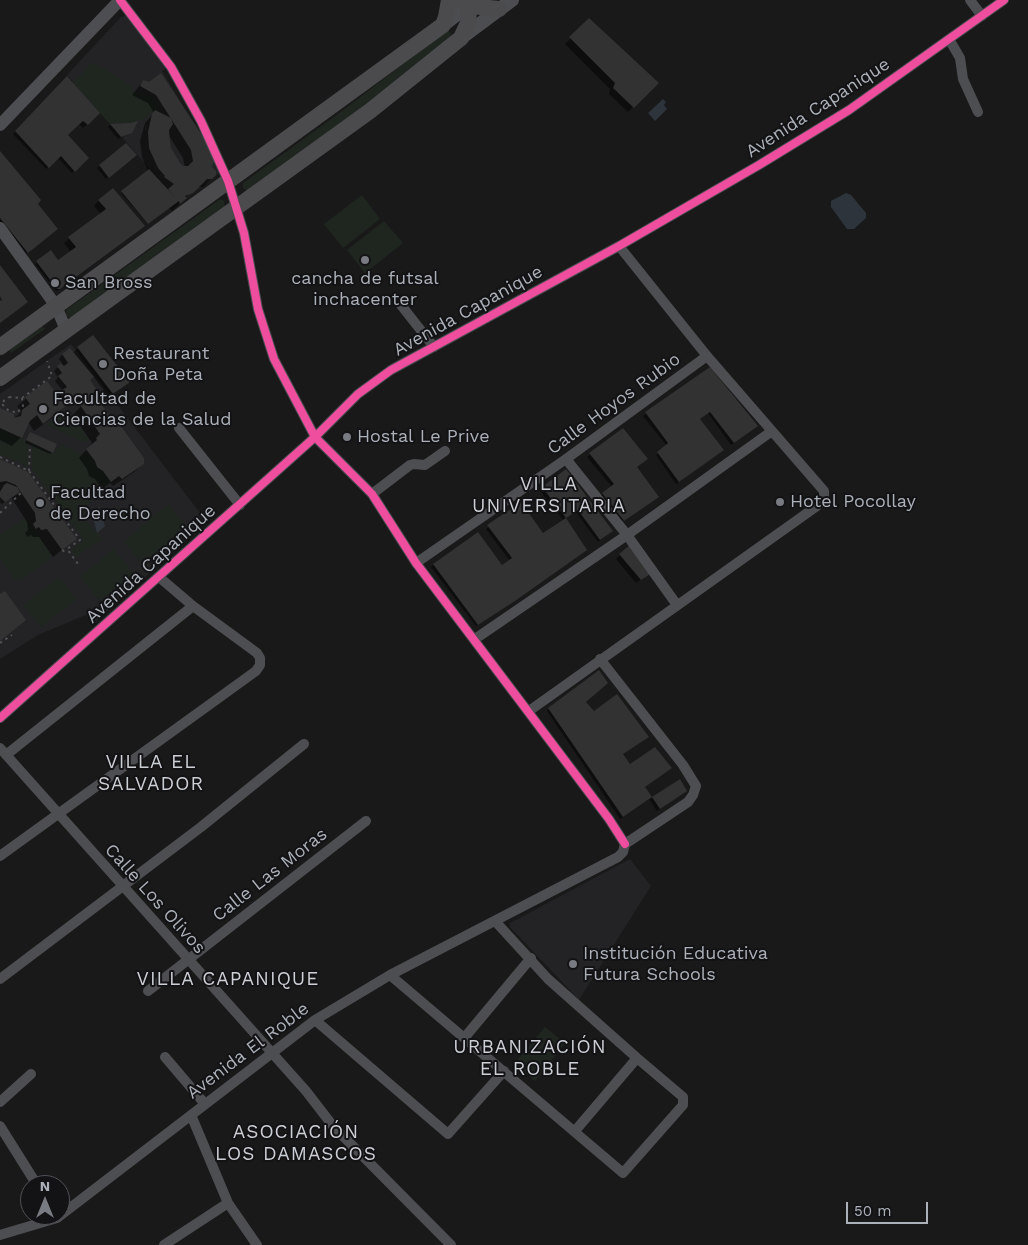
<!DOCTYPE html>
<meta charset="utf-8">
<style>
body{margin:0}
#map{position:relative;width:1028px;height:1245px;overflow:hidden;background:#191919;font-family:"Work Sans",sans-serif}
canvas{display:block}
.north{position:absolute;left:20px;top:1175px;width:50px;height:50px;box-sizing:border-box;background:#131315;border:1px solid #505257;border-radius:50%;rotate:0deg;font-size:14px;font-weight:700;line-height:20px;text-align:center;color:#abb0b9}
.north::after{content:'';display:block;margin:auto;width:18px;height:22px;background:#787b81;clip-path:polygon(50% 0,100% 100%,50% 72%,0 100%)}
.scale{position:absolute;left:846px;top:1202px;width:82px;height:22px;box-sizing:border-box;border:2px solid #abb0b9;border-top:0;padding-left:6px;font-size:15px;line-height:18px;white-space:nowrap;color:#abb0b9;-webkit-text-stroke:4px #131315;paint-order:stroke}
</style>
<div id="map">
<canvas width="1028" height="1245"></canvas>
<div class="north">N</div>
<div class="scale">50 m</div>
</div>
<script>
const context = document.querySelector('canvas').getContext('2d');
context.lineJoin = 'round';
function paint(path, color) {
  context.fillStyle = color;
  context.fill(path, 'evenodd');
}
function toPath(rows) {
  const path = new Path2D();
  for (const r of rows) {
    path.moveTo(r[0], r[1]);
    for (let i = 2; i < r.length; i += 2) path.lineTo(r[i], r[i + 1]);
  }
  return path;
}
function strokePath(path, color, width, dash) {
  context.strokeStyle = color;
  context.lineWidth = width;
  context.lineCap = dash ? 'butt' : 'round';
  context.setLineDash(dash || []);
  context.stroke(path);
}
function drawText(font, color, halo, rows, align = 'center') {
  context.font = font + ' "Work Sans",sans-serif';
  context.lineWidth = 4;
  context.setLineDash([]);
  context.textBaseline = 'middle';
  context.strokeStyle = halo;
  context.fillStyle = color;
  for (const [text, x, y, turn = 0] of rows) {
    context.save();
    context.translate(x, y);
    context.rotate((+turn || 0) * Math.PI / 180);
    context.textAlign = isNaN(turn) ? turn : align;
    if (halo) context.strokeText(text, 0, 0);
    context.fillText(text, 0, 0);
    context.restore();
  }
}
paint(toPath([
 [125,16,128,16,166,68,162,71,222,171,180,203,67,75,121,17],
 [71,344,207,522,95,622,88,614,38,635,0,659,0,394],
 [630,859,651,886,579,1000,510,927,510,923]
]), '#232325');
paint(toPath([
 [447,30,451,33,450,40,347,121,247,191,243,188,243,183,342,111],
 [92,62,133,86,132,90,148,97,150,93,157,104,153,114,149,112,146,118,130,123,109,123,73,83],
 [362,195,380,219,343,248,324,224],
 [219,200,222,200,224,201,225,208,71,318,66,316,66,310],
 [384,221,403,243,365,273,347,250],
 [42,326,45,329,11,353,9,350],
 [68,410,89,439,84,443,47,425],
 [0,428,22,438,28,443,28,467,0,454],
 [32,444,55,454,60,444,82,454,89,452,97,467,103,471,111,482,105,484,108,489,83,508,87,514,86,519,88,523,103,539,76,557,71,550,84,540,32,469],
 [169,504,188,528,143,565,124,541],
 [25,517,51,552,51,558,22,580,13,578,0,559,0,535],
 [114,549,134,574,99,601,80,576],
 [59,577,77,599,41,627,23,605],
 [545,1027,565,1043,535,1081,514,1064]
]), '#1f2620');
paint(toPath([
 [663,99,666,102,664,105,667,109,655,121,648,113],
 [846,193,851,195,866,213,866,218,854,229,847,229,831,207,831,201],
 [99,507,105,526,97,533,92,513]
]), '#2d343b');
paint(toPath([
 [589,20,657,83,628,112,609,94,610,89,565,44],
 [67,78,98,113,83,128,79,124,67,135,87,158,72,173,58,158,46,169,13,134],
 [143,81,149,84,210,167,214,176,203,187,197,187,172,211,169,208,147,223,121,193,148,171,142,157,140,141,145,123,154,113,148,103,132,95],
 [168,134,183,158,185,167,182,167,170,149],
 [110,125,131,125,131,133,118,139,108,127],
 [126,145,133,158,106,179,97,168],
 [0,153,36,204,56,229,26,253,6,228,0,223],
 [99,200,134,234,85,271,57,291,55,290,35,264,37,262,58,262,71,252,64,243,101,214,94,206],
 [78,348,124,386,109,397,93,376,89,381,96,390,79,403,76,399,67,406,66,405,56,415,34,431,28,422,21,437,12,446,0,440,0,409,13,420,21,412,17,406,47,382,57,397,63,391,55,381,58,377,54,371,62,363,59,359,62,355,69,350,72,354],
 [710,369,754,428,731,445,708,413,699,420,720,452,676,484,656,455,667,446,643,416],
 [81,406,143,464,134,472,113,486,110,483,102,489,95,479,89,476,87,469,79,458,92,443,73,415],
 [623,429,636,467,655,499,622,522,600,496,612,487,587,457],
 [30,433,52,452,50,454,25,443],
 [0,460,76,539,53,557,39,537,33,537,31,535,27,537,25,533,28,530,27,522,11,497,2,504,0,502],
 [566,470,609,533,598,542,575,511,564,518,585,550,512,603,476,626,431,567,434,565,502,566,510,561,486,529,520,503,543,535,564,521,540,491],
 [630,546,646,576,636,583,616,559],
 [584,702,622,754,651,799,679,781,683,793,657,811,649,799,620,819,547,711,549,709]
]), '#0007');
paint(toPath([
 [589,18,659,83,634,108,613,88,615,83,569,37],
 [161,73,210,147,214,161,212,167,216,171,216,175,212,179,207,179,193,193,185,196,187,198,180,204,179,201,148,224,121,191,149,169,175,197,168,189,174,184,164,177,165,176,158,168,149,148,148,132,152,114,155,110,171,118,173,124,169,130,170,142,171,148,180,163,183,166,188,166,193,161,191,150,156,95,140,86,143,80,149,82],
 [67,76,100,113,88,125,83,121,68,135,89,158,75,172,61,156,49,168,15,131],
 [138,121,132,133,121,137,110,124,130,123],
 [126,143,137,155,109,178,99,165],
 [0,151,41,200,38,204,58,229,28,253,0,218],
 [113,188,145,226,60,289,57,289,36,261,51,250,58,260,76,247,68,237,106,209,98,200],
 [0,265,28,302,0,323,0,301,2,300,0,296],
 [93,335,130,382,113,394,77,347],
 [70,348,94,377,90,380,97,390,83,401,80,396,71,403,62,390,67,387,58,376,62,373,57,366,61,363,64,366,68,363,62,354],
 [710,367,758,426,734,443,710,412,700,419,724,450,679,482,657,452,668,443,645,412],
 [47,381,66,406,43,424,37,415,30,421,22,438,0,428,0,408,14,414,14,418,21,416,22,410,30,404,25,397],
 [94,395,118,426,120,425,144,458,144,464,122,479,119,476,111,482,103,471,97,467,95,461,86,449,97,440,96,438,100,434,80,405],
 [623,428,648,459,637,467,659,497,624,521,602,493,614,484,589,453],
 [30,432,57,444,53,453,26,440],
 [0,459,28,472,77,539,62,550,47,529,41,530,39,527,36,529,33,524,36,521,35,513,16,485,6,481,0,482],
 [566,469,613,531,600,540,578,510,566,518,542,487],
 [7,483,17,487,20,492,5,502,0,497,0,492,4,485],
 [521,502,543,533,566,518,587,550,515,601,478,625,433,564,478,532,502,565,512,558,487,525],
 [631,544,652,573,641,580,619,554],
 [5,591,26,620,0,641,0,594],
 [599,670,608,683,586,702,594,711,617,694,649,737,623,754,630,764,655,747,672,768,645,787,652,797,680,779,687,791,660,809,652,797,623,817,548,708]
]), '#323233');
strokePath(toPath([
 [9,397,22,398,23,406,17,413,8,410,1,403,9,397],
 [22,398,52,376,47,361],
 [0,457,29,471,80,540,67,549,78,564],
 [29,471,30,445],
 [0,513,21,493],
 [62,550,64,551,67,549],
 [0,643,12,635]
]), '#4f5053', 2, [2.5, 4]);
strokePath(toPath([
 [120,0,171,67,201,121,228,181,244,233,258,309,274,359,315,437,372,494,416,563,609,819,625,844],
 [970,0,982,16],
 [949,39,960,58,963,79,978,112],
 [401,305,434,347],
 [179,428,240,505],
 [566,459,627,535,677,605],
 [372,494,410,465,414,464,425,465,445,451],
 [416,563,566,459,707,356],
 [475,639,627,535,772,431],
 [600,659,683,765,696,786,693,795,688,802,625,844],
 [529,711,817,506,824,497,824,491,707,356,619,246],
 [0,718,315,437,358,394,391,370,619,246,759,165,849,110,1004,0],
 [0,748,306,1091,333,1126,451,1245],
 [6,755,193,606],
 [0,856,256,671,260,665,260,658,257,653,193,606,159,577],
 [390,975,623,1173,683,1105,683,1097,637,1058,548,979,495,921],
 [0,979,201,827,304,744],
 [148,991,366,821],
 [315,1020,448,1134,504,1071],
 [465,1037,531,958],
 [165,1057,205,1104],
 [0,1102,31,1074],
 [191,1115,228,1203,257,1245],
 [0,1126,37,1185],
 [575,1131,637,1058],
 [0,1235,57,1218,315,1020,390,975,618,857,623,852,625,844],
 [164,1245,228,1203]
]), '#4d4e52', 10);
strokePath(toPath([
 [0,125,120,0],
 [0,228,56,306,66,330]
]), '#4d4e52', 12);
strokePath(toPath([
 [443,25,476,0],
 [461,38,512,0]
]), '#4c4d50', 14);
strokePath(toPath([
 [461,0,480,7,499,9],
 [0,347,443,25,446,17,449,0],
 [0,378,370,111,461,38,468,23,470,0]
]), '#4b4b4e', 16);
strokePath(toPath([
 [120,0,171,67,201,121,228,181,244,233,258,309,274,359,315,437,372,494,416,563,609,819,625,844],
 [0,718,315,437,358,394,391,370,619,246,759,165,849,110,1004,0]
]), '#ef4d9e', 8);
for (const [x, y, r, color] of [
 [365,260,5,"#787b81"],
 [55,283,5,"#787b81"],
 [103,364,5,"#787b81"],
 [43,409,5,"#787b81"],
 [347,437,5,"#787b81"],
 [780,502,5,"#787b81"],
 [40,503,5,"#787b81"],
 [573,964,5,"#787b81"]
]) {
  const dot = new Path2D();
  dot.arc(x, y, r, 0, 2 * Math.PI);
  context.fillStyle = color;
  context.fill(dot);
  strokePath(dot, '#131315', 2);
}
drawText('18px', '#abb0b9', '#131315', [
 ["Avenida Capanique",818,108,-33],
 ["Avenida Capanique",468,311,-29],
 ["Calle Hoyos Rubio",614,404,-36],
 ["Avenida Capanique",151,564,-42],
 ["Calle Las Moras",270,875,-38],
 ["Calle Los Olivos",155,899,48],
 ["Avenida El Roble",248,1051,-37]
]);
drawText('18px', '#abb0b9', '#131315', [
 ["cancha de futsal",365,279,"center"],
 ["inchacenter",365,300,"center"],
 ["San Bross",65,283],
 ["Restaurant",113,354],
 ["Doña Peta",113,375],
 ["Facultad de",53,399],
 ["Ciencias de la Salud",53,420],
 ["Hostal Le Prive",357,437],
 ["Facultad",50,493],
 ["de Derecho",50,514],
 ["Hotel Pocollay",790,502],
 ["Institución Educativa",583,954],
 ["Futura Schools",583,975]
], 'left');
context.letterSpacing = '1px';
drawText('19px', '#cccfd5', '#131315', [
 ["VILLA",549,484],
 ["UNIVERSITARIA",549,506],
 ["VILLA EL",151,762],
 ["SALVADOR",151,784],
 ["VILLA CAPANIQUE",228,979],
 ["URBANIZACIÓN",530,1047],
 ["EL ROBLE",530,1069],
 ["ASOCIACIÓN",296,1132],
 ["LOS DAMASCOS",296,1154]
]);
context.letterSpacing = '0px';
</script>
